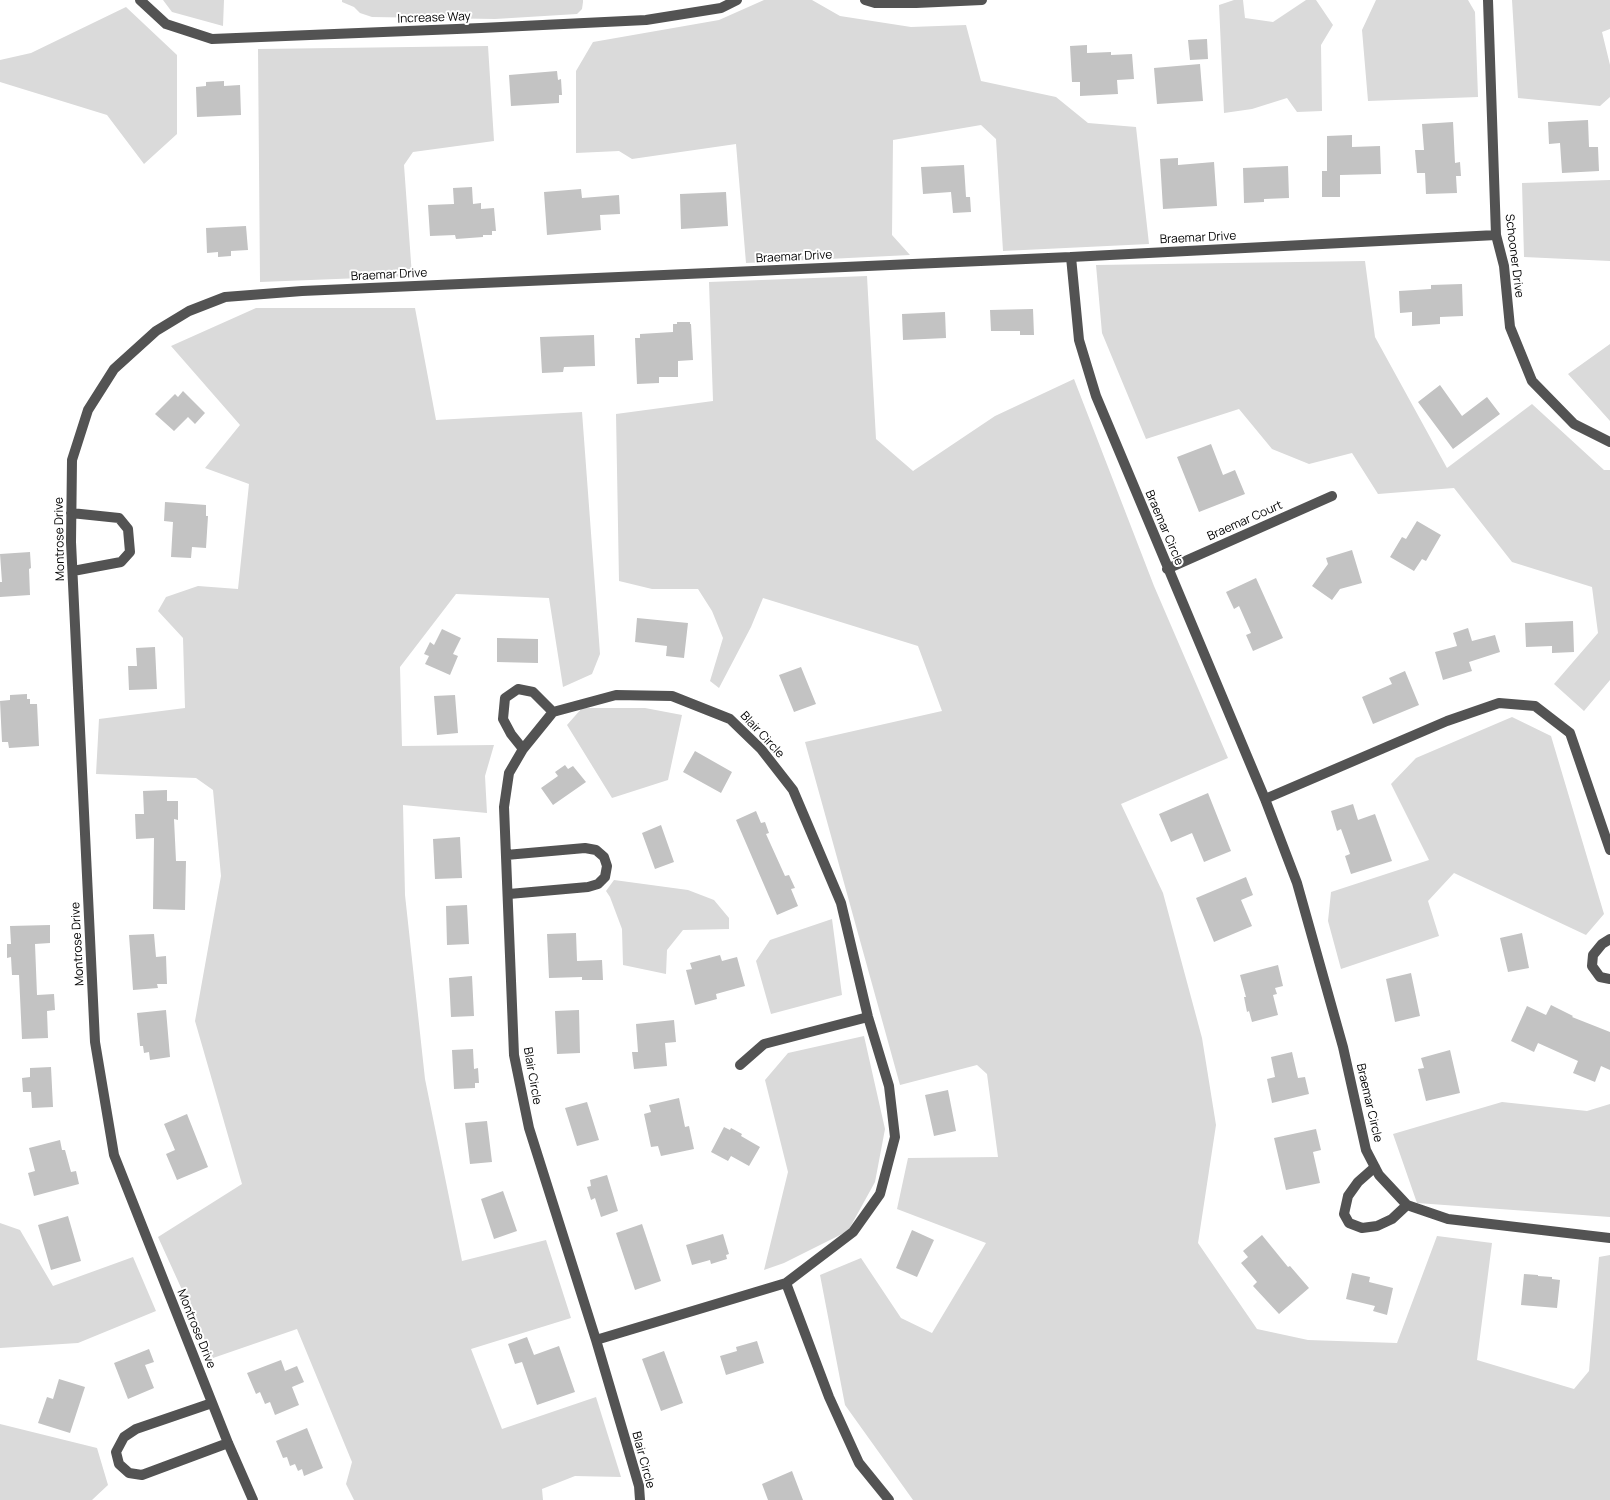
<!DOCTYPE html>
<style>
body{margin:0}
canvas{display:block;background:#fff}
</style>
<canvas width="1610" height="1500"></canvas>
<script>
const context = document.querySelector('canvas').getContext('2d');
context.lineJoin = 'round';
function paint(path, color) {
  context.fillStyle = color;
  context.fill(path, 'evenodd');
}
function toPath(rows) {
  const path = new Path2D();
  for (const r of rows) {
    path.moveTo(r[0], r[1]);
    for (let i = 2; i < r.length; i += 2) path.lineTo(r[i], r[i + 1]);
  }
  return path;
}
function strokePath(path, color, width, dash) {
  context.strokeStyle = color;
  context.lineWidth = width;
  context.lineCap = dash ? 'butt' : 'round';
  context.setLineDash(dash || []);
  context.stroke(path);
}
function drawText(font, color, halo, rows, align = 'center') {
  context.font = font + ' Manrope,sans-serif';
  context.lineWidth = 4;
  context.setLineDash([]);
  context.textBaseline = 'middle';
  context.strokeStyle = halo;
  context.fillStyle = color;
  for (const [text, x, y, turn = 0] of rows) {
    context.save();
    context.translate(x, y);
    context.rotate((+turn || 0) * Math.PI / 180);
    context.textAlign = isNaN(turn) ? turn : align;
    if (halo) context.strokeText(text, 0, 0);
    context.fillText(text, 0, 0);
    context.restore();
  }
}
paint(toPath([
 [163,0,224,0,223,26,172,12],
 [342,0,583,0,583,2,582,9,577,14,495,19,372,17,360,13,354,7,342,2],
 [764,0,812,0,840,16,911,27,966,25,981,81,1056,97,1088,123,1136,127,1149,244,1003,251,996,139,981,125,893,140,892,235,910,255,746,263,736,144,632,159,619,151,576,153,576,71,593,42,719,20],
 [1234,0,1243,0,1245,18,1273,22,1306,0,1316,0,1333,25,1321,45,1322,111,1297,112,1287,98,1252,109,1224,113,1219,5],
 [1376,0,1468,0,1475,12,1478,97,1368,101,1362,30],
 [1512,0,1610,0,1610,29,1602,32,1610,65,1610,97,1600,106,1518,98],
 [126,7,177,55,177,134,144,164,107,115,0,82,0,60,31,53],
 [488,46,494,141,413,152,404,165,412,276,260,282,258,49],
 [1610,180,1610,261,1524,257,1522,183],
 [1365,261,1375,337,1447,468,1532,404,1604,470,1610,470,1610,680,1584,711,1554,684,1598,633,1592,587,1512,562,1454,488,1378,494,1352,453,1309,464,1272,449,1239,409,1146,439,1102,333,1096,265],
 [867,276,876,439,913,471,995,416,1074,379,1154,586,1228,758,1121,804,1163,893,1202,1038,1216,1125,1198,1243,1257,1329,1308,1340,1397,1343,1437,1236,1492,1243,1477,1360,1574,1389,1589,1371,1599,1257,1610,1255,1610,1500,913,1500,845,1405,820,1275,861,1258,901,1318,932,1333,986,1243,897,1209,908,1158,998,1157,987,1074,977,1065,900,1085,805,742,942,711,918,646,763,598,751,627,719,688,710,681,723,638,712,611,698,589,652,589,619,581,616,414,713,401,709,282],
 [256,308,415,308,436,420,582,412,600,654,592,674,563,687,549,598,456,594,400,667,402,746,494,745,485,776,487,813,403,805,405,895,425,1079,462,1261,546,1240,571,1318,471,1349,502,1429,596,1397,621,1477,575,1476,542,1489,543,1500,354,1500,346,1484,352,1462,297,1329,213,1358,158,1237,242,1184,195,1021,221,876,213,790,196,778,96,774,99,719,185,708,183,638,158,611,166,597,198,586,238,589,249,484,205,468,240,425,171,346],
 [1610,344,1610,421,1568,374],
 [582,708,645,708,682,715,668,780,612,798,567,725],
 [1512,717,1551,736,1604,914,1586,935,1454,873,1428,901,1439,936,1341,969,1328,921,1331,892,1429,860,1391,784,1416,758],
 [614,880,688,890,714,900,729,918,729,929,683,930,667,950,666,974,623,965,622,929,610,897,606,891],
 [832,919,842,995,771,1014,756,961,770,940],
 [864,1036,885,1129,875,1182,848,1231,784,1263,764,1270,788,1172,765,1080,788,1053],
 [1502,1102,1587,1111,1610,1104,1610,1217,1417,1203,1393,1134],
 [0,1223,20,1230,53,1286,133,1257,156,1311,78,1343,0,1348],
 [0,1424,97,1448,108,1485,92,1500,0,1500]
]), '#dadada');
paint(toPath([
 [1207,39,1208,59,1190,60,1188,40],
 [1087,45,1087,53,1111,52,1111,55,1132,54,1134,79,1117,80,1118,94,1080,96,1080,82,1072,82,1070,46],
 [1200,64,1203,101,1157,104,1154,68],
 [557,71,558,80,561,79,562,95,559,95,559,103,511,106,509,75],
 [224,81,224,86,240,85,241,115,197,117,196,87,206,86,206,82],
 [1588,120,1589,147,1598,147,1599,171,1562,173,1560,143,1549,144,1548,122],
 [1453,122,1455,163,1460,162,1461,176,1456,176,1457,193,1426,194,1425,173,1417,173,1415,150,1424,150,1422,124],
 [1352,135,1352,147,1380,146,1381,174,1340,175,1340,197,1322,197,1322,171,1327,171,1327,136],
 [1178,158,1178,165,1214,162,1217,206,1163,209,1160,159],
 [964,165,966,197,970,197,971,212,953,213,951,192,923,194,921,167],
 [1288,166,1289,198,1264,199,1264,202,1244,203,1243,168],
 [472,187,473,204,481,203,481,209,494,208,496,231,492,231,492,235,483,235,483,237,456,239,455,235,430,236,428,205,454,204,453,188],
 [581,189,582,198,619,195,620,214,600,215,601,230,547,235,544,192],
 [726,192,728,226,681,229,680,194],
 [246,226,248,250,231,251,231,256,218,257,218,252,207,253,206,228],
 [1462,284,1463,316,1440,317,1440,324,1412,326,1412,312,1400,313,1399,291,1431,289,1431,285],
 [1033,309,1034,335,1020,335,1020,331,991,331,990,310],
 [945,312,946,338,903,340,902,314],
 [677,322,690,322,690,324,691,324,693,360,678,361,678,377,659,377,659,383,637,384,635,338,640,338,640,334,673,332,673,324,677,324],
 [594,335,595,366,564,367,563,372,542,373,540,337],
 [1440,385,1462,416,1487,397,1500,414,1453,449,1418,402],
 [183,391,205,413,195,424,188,417,174,431,155,414,175,394,178,397],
 [1211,444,1223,475,1235,470,1245,494,1199,512,1177,457],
 [165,502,206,505,206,516,208,516,206,548,192,547,191,558,171,557,173,522,164,521],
 [1417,521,1441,535,1426,561,1422,559,1414,571,1390,557,1402,537,1406,539],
 [1352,550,1362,583,1340,589,1332,600,1312,586,1328,564,1326,558],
 [30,552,31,568,29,569,30,595,0,597,0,582,2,582,0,554],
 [1256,578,1283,638,1253,651,1246,635,1251,633,1239,606,1234,609,1226,592],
 [637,618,688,623,684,658,666,656,667,646,635,642],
 [1573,621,1574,652,1552,653,1552,646,1526,647,1525,623],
 [1468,628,1472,641,1495,635,1500,652,1469,662,1472,671,1443,680,1435,652,1457,646,1453,633],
 [442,629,461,638,453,654,458,656,450,675,425,664,429,656,424,654,430,642,434,645],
 [497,638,538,639,538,663,497,662],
 [155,647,157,689,129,690,128,666,137,666,136,648],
 [801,667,816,704,794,712,779,675],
 [1405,671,1419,705,1373,724,1362,697,1392,684,1389,678],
 [27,694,27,699,30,699,30,704,37,704,39,746,9,748,8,742,2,742,0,701,10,700,10,695],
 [455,695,458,733,437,735,434,696],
 [695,751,732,772,721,793,683,772],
 [565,765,568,769,573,766,586,782,553,805,541,788,558,776,555,772],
 [167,790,167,801,178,801,178,820,174,819,176,861,186,861,185,910,153,909,154,838,136,839,135,814,144,814,143,791],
 [1208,793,1231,851,1204,862,1192,833,1171,842,1159,814],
 [1353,804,1358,820,1375,814,1392,861,1351,874,1345,856,1350,854,1341,829,1337,831,1331,811],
 [756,811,761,823,765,822,769,833,766,834,785,876,789,875,795,888,791,889,798,906,777,915,736,820],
 [661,825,674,862,655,869,642,833],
 [460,837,462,878,435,879,433,839],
 [1246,877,1253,895,1241,900,1252,926,1214,942,1196,898],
 [467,905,469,944,447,945,446,906],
 [50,925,50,943,35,944,37,995,54,994,55,1010,47,1011,48,1038,22,1039,19,975,12,975,11,957,7,958,7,944,11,944,10,926],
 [576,933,577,961,602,960,603,980,582,980,582,977,549,978,547,934],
 [1522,933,1529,968,1508,972,1500,938],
 [154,934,156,957,166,956,167,984,157,984,158,988,133,990,129,935],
 [720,955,722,961,737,957,745,986,716,994,717,999,695,1005,686,970,692,969,690,963],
 [1278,965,1283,986,1275,988,1277,994,1273,995,1278,1015,1252,1022,1249,1011,1247,1012,1244,997,1246,997,1240,975],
 [1411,973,1420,1016,1395,1022,1386,979],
 [472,976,474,1016,451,1017,449,978],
 [1551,1005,1573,1016,1572,1017,1610,1032,1610,1070,1601,1066,1595,1082,1573,1073,1578,1061,1538,1043,1534,1052,1511,1041,1527,1006,1546,1015],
 [166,1010,170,1057,150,1060,149,1052,144,1053,143,1046,140,1046,137,1013],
 [579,1010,580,1053,557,1054,555,1011],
 [674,1020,676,1042,665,1043,667,1066,634,1069,632,1052,638,1052,636,1024],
 [473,1049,474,1069,478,1068,479,1083,475,1083,475,1088,454,1089,452,1050],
 [1450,1050,1460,1093,1426,1101,1418,1069,1424,1068,1421,1058],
 [1292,1052,1298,1078,1305,1077,1309,1094,1272,1103,1267,1079,1275,1077,1271,1057],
 [51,1067,53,1107,32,1108,31,1092,23,1092,22,1078,30,1077,30,1068],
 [948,1090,956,1131,934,1136,925,1095],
 [679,1098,685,1127,689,1126,694,1149,661,1156,658,1146,651,1147,644,1114,651,1112,649,1105],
 [587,1102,599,1140,577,1146,565,1108],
 [187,1114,208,1167,177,1180,166,1154,175,1150,164,1124],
 [487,1121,492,1162,470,1164,465,1123],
 [724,1127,730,1130,731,1128,742,1134,741,1136,760,1147,749,1166,731,1156,728,1161,711,1152],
 [1316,1129,1321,1150,1313,1152,1320,1183,1286,1190,1274,1138],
 [60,1140,62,1150,65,1150,71,1172,76,1171,79,1184,34,1196,28,1173,35,1171,29,1148],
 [607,1175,618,1211,601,1217,595,1198,591,1200,587,1187,591,1186,590,1180],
 [503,1191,517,1231,494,1239,481,1199],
 [68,1216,81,1261,51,1270,38,1225],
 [642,1224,661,1281,635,1290,616,1233],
 [912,1230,934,1240,917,1277,896,1268],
 [723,1234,729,1254,726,1255,727,1259,711,1264,710,1260,692,1265,686,1245],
 [1262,1235,1288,1267,1290,1266,1309,1288,1279,1314,1253,1286,1257,1282,1241,1263,1248,1257,1243,1251],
 [1352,1273,1370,1277,1369,1282,1393,1288,1387,1315,1373,1311,1375,1306,1346,1299],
 [1524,1274,1538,1275,1538,1276,1552,1277,1552,1279,1560,1280,1557,1308,1521,1305],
 [527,1337,534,1355,559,1346,575,1392,537,1405,522,1362,515,1364,508,1344],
 [757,1341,764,1363,726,1375,720,1356,737,1351,736,1347],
 [149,1349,154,1362,145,1365,154,1388,128,1399,114,1363],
 [664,1351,683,1403,661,1411,642,1359],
 [281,1360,285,1371,297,1366,304,1382,292,1387,299,1405,275,1415,270,1402,265,1404,260,1392,256,1394,247,1373],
 [59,1379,85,1387,70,1433,38,1423,47,1397,53,1399],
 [307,1428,323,1468,304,1476,302,1469,298,1471,295,1464,290,1466,287,1457,283,1458,276,1441],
 [792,1471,803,1500,768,1500,762,1484]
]), '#c3c3c3');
strokePath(toPath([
 [140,0,166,24,212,39,481,28,646,20,721,8,737,0],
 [865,0,875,3,916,3,982,0],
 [1488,0,1496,235,1504,266,1510,327,1532,381,1574,424,1610,442],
 [1071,257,1079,340,1096,396,1265,799,1297,883,1343,1047,1366,1150,1379,1175,1407,1205,1448,1219,1610,1238],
 [71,513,119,518,128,529,130,552,121,562,73,571],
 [1167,569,1332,496],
 [523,749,511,734,503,719,505,698,518,689,533,692,553,712],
 [1265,799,1447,721,1499,703,1535,706,1570,733,1610,850],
 [506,855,585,848,596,850,604,857,607,866,605,877,598,884,588,887,509,894],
 [1610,939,1602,944,1593,955,1592,966,1600,977,1610,979],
 [740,1065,764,1044,868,1017],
 [1375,1167,1358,1182,1348,1196,1344,1214,1349,1223,1362,1228,1377,1226,1392,1219,1407,1205],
 [786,1283,829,1397,859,1463,889,1500],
 [596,1340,786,1283,853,1232,880,1194,895,1137,889,1086,868,1017,841,903,793,790,761,749,730,719,672,696,616,695,553,712,523,749,509,773,504,807,514,1055,529,1128,596,1340,639,1486,640,1500],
 [212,1403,136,1429,124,1437,116,1452,119,1464,129,1473,142,1475,228,1443],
 [253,1500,228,1443,114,1155,95,1042,71,542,72,460,88,410,114,369,156,331,189,311,225,297,302,291,1071,257,1496,235]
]), '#535353', 10);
drawText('12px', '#000', '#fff', [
 ["Increase Way",434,18,-2],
 ["Braemar Drive",1198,238,-3],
 ["Schooner Drive",1514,256,83],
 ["Braemar Drive",794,257,-3],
 ["Braemar Drive",389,275,-3],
 ["Braemar Court",1245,521,-24],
 ["Braemar Circle",1164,528,67],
 ["Montrose Drive",60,539,-91],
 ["Blair Circle",762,735,47],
 ["Montrose Drive",78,944,-93],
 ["Blair Circle",532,1076,80],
 ["Braemar Circle",1369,1103,77],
 ["Montrose Drive",196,1329,68],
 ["Blair Circle",643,1460,75]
]);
</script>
